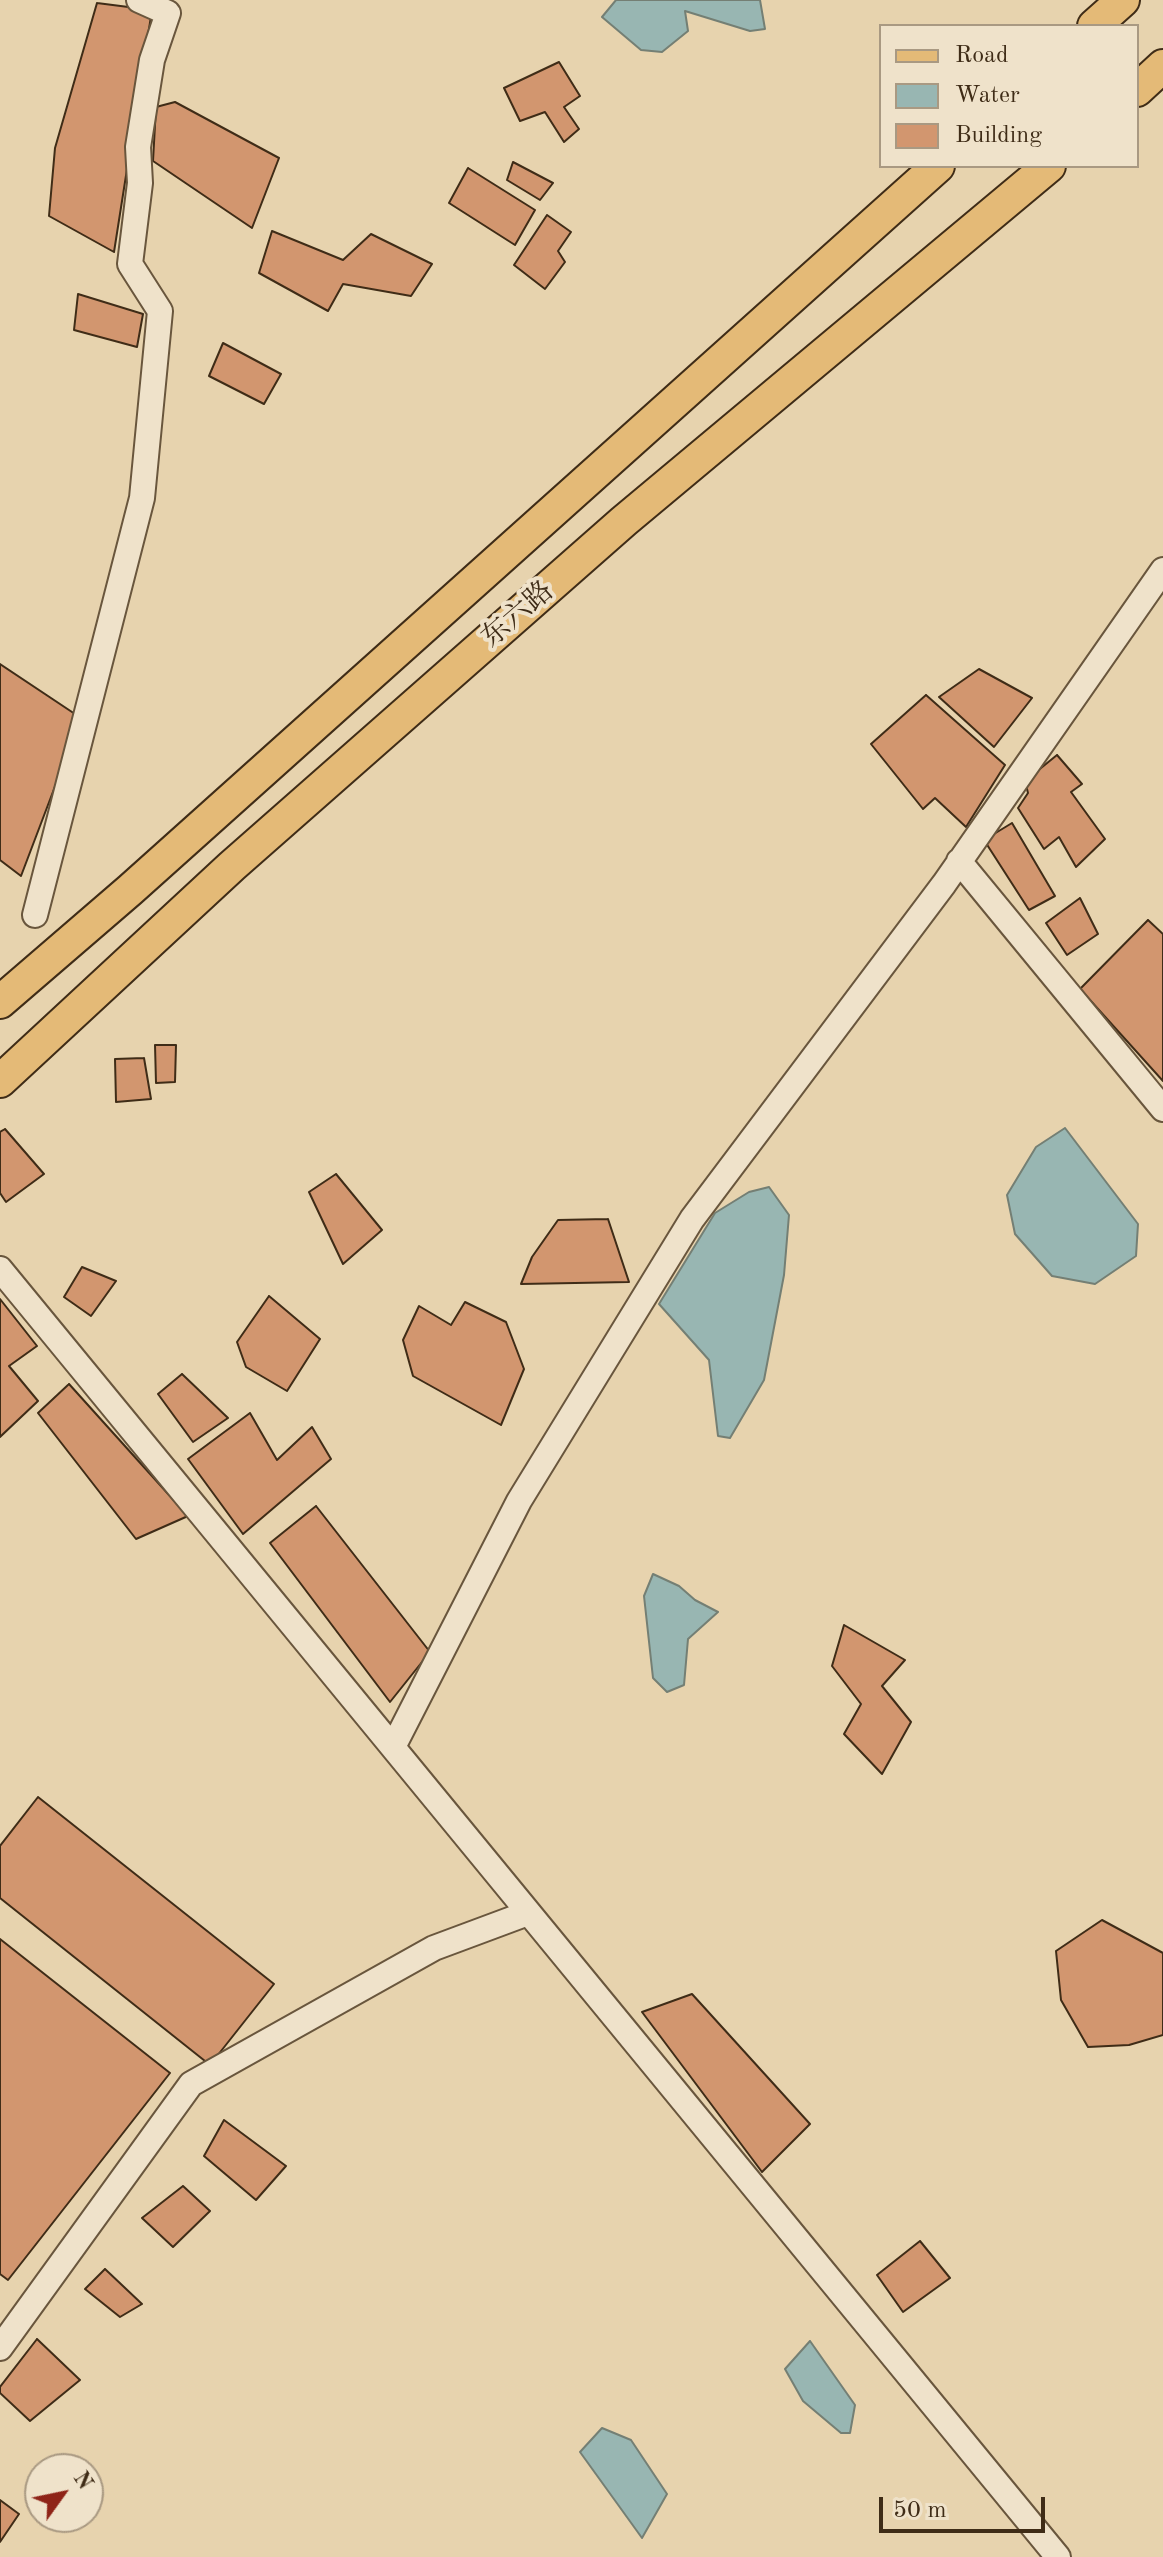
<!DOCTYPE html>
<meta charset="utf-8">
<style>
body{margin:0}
#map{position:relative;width:1163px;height:2557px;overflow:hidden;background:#e7d3ae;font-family:"Old Standard TT",serif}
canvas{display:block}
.legend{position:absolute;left:879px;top:24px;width:260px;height:144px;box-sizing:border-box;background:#efe2ca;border:2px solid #a99982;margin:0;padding:10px 14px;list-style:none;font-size:24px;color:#3f2c17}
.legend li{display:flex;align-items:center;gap:16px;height:40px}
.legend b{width:40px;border:2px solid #a99982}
.north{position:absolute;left:24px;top:2453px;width:80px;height:80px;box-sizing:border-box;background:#efe2ca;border:2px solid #a99982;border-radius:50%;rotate:57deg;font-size:22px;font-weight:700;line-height:32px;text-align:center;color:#3f2c17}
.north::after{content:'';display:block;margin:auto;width:28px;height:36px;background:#8f2418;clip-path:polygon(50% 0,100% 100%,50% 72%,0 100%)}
.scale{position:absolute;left:879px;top:2497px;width:166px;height:36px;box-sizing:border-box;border:4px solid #3f2c17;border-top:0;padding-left:10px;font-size:24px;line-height:28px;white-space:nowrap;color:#3f2c17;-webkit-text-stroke:6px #efe2ca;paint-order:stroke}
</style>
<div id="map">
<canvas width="1163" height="2557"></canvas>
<ul class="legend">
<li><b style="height:10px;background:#e4ba77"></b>Road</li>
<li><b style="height:22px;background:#98b6b2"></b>Water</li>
<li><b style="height:22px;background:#d2966f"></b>Building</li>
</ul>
<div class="north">N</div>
<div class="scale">50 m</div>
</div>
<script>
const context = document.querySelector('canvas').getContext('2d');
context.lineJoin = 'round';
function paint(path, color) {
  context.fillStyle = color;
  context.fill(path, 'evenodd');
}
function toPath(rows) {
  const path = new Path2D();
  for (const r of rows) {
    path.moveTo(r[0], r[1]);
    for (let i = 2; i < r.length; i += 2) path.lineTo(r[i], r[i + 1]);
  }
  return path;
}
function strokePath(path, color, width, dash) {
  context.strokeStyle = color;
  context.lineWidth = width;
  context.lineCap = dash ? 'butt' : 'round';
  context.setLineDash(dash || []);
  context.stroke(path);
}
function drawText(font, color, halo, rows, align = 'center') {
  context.font = font + ' "Old Standard TT","Noto Serif SC",serif';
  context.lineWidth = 8;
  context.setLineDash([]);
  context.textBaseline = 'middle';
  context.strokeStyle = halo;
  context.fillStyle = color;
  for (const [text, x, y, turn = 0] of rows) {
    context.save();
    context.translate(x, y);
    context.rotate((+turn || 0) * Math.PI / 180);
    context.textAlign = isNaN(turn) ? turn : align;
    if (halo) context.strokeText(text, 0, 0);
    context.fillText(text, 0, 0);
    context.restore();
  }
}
const water = toPath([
 [616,0,760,0,765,29,750,31,685,11,688,31,662,52,641,50,602,17,616,0],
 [1065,1128,1138,1224,1136,1256,1095,1284,1052,1276,1015,1234,1007,1195,1036,1147,1065,1128],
 [769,1187,789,1215,784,1275,764,1380,730,1438,718,1436,709,1360,659,1304,715,1213,749,1192,769,1187],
 [653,1574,679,1586,695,1600,718,1612,688,1639,684,1685,667,1692,653,1678,644,1596,653,1574],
 [810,2341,855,2405,850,2433,841,2433,803,2401,785,2369,810,2341],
 [602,2428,631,2440,667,2494,642,2538,580,2452,602,2428]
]);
paint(water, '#98b6b2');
strokePath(water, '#747f74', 2);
const building = toPath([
 [97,3,152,10,114,252,49,216,55,148,97,3],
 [559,62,580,96,564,107,579,129,564,142,545,112,520,121,504,88,559,62],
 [175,102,279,158,252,228,153,161,156,107,175,102],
 [513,162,553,183,540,200,507,180,513,162],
 [468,168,535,210,515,245,449,203,468,168],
 [547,215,571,232,558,251,565,262,545,289,514,265,547,215],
 [272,231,343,260,371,234,432,264,411,296,343,284,328,311,259,273,272,231],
 [78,294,143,314,137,347,74,330,78,294],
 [223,343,281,374,264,404,209,376,223,343],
 [0,664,81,718,21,876,0,860,0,664],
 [979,669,1032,698,994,747,939,697,979,669],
 [926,695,1005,765,966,827,935,798,923,809,871,744,926,695],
 [1057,755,1082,784,1071,792,1105,839,1076,867,1059,837,1044,849,1018,808,1028,793,1025,781,1057,755],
 [1012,823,1055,896,1029,910,984,840,1012,823],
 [1080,898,1098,934,1067,955,1046,923,1080,898],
 [1148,920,1163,934,1163,1081,1080,989,1148,920],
 [155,1045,176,1045,175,1082,156,1083,155,1045],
 [144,1058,151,1099,116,1102,115,1059,144,1058],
 [5,1129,44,1174,6,1202,0,1193,0,1132,5,1129],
 [336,1174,382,1230,343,1264,309,1192,336,1174],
 [608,1219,629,1282,521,1284,532,1257,558,1220,608,1219],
 [82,1267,116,1281,91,1316,64,1297,82,1267],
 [269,1296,320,1339,287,1391,246,1367,237,1342,269,1296],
 [0,1299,37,1346,9,1366,38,1401,0,1437,0,1299],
 [465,1302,506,1322,524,1369,501,1425,413,1376,403,1340,419,1306,451,1325,465,1302],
 [182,1374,228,1418,193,1442,158,1394,182,1374],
 [69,1384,188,1516,136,1539,38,1413,69,1384],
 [250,1413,277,1460,312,1427,331,1459,243,1534,188,1459,250,1413],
 [316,1506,430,1652,390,1702,270,1543,316,1506],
 [844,1625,905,1660,882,1686,911,1722,882,1774,844,1734,861,1704,832,1666,844,1625],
 [38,1797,274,1984,210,2065,0,1898,0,1846,38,1797],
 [1102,1920,1163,1953,1163,2035,1129,2045,1088,2047,1061,2000,1056,1951,1102,1920],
 [0,1939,170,2073,8,2280,0,2274,0,1939],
 [692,1994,810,2124,762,2172,642,2012,692,1994],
 [224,2120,286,2166,256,2200,204,2156,224,2120],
 [183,2186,210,2211,173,2247,142,2218,183,2186],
 [920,2241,950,2278,903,2312,877,2275,920,2241],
 [105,2269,142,2304,120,2317,85,2289,105,2269],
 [37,2339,80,2380,30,2421,0,2393,0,2387,37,2339],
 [0,2500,19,2514,0,2542,0,2500]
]);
paint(building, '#d2966f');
strokePath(building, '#3f2c17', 2);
const minor = toPath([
 [959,861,1163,1109],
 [35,915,142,498,160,311,130,264,140,183,138,147,152,60,168,13,139,0],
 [0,1269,1058,2557],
 [393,1747,519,1501,692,1219,944,884,1163,570],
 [0,2348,191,2084,434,1948,528,1913]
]);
const major = toPath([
 [1094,26,1123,0],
 [1137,90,1163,66],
 [0,1002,130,890,938,166],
 [0,1081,232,866,624,521,1049,166]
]);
strokePath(minor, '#69563d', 28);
strokePath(major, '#3f2c17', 36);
strokePath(minor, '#efe2ca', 24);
strokePath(major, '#e4ba77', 32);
drawText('28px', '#3f2c17', '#efe2ca', [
 ["东六路",518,615,-41]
]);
</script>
